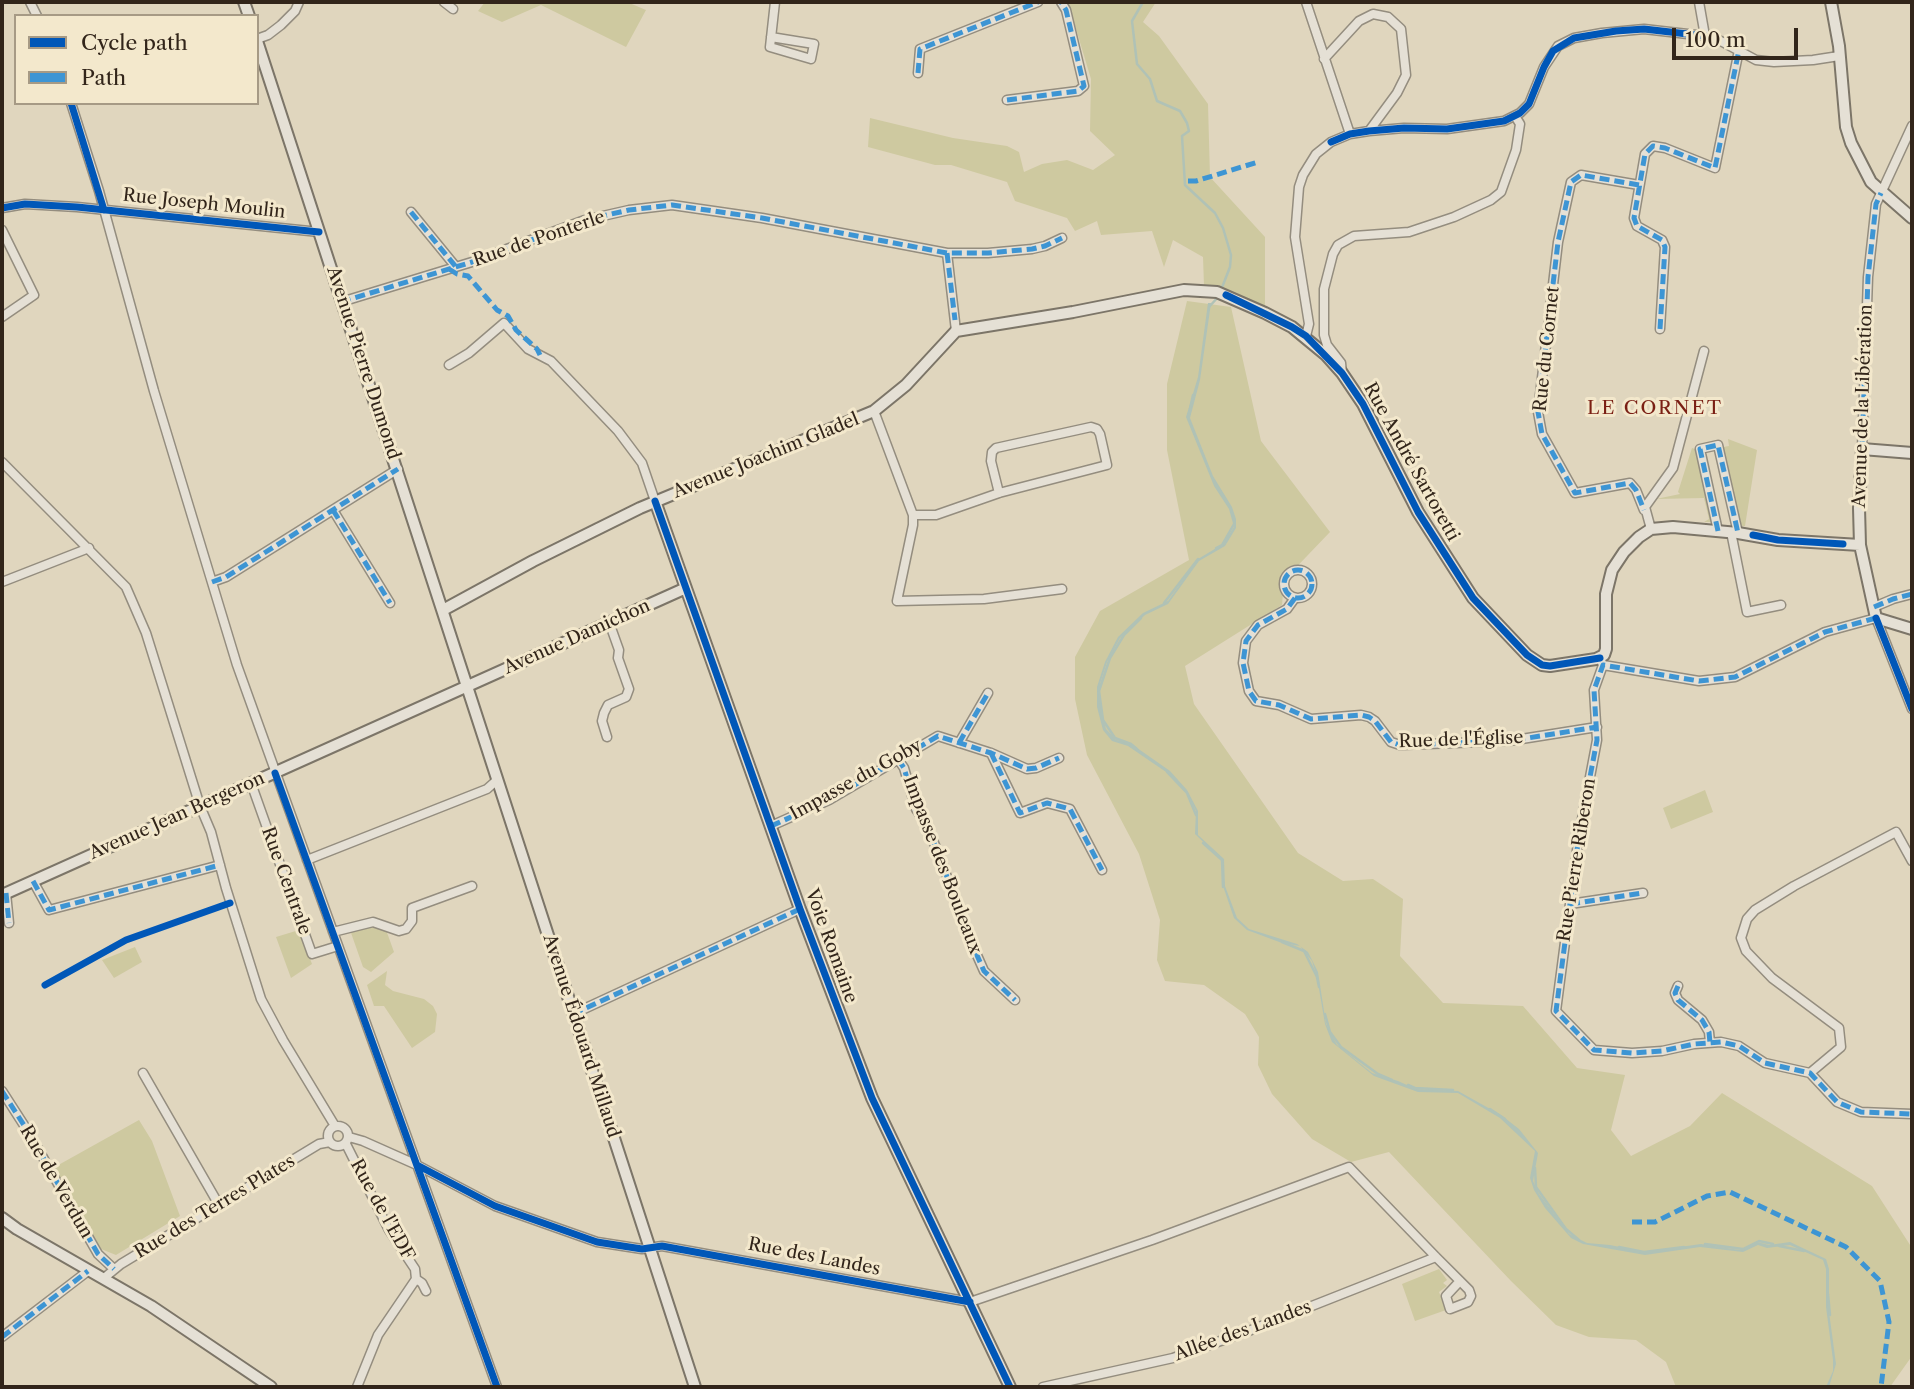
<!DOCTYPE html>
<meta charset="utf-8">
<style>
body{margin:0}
#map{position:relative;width:1914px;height:1389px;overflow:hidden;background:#e0d6be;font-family:"Libre Caslon Text",serif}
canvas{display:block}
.frame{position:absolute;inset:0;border:4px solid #32251a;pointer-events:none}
.legend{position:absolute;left:14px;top:14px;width:245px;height:91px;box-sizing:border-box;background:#f3e8cc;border:2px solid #a69a85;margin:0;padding:9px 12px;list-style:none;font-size:21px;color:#32251a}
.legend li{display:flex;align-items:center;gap:14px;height:35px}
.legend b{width:35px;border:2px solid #a69a85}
.scale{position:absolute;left:1672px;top:28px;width:126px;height:32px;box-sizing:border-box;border:4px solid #32251a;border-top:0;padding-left:9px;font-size:21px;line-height:24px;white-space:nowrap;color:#32251a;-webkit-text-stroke:5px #f3e8cc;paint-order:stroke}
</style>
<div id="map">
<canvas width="1914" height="1389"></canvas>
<div class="frame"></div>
<ul class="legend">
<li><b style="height:9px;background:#0057b8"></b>Cycle path</li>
<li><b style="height:9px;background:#3d95d4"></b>Path</li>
</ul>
<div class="scale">100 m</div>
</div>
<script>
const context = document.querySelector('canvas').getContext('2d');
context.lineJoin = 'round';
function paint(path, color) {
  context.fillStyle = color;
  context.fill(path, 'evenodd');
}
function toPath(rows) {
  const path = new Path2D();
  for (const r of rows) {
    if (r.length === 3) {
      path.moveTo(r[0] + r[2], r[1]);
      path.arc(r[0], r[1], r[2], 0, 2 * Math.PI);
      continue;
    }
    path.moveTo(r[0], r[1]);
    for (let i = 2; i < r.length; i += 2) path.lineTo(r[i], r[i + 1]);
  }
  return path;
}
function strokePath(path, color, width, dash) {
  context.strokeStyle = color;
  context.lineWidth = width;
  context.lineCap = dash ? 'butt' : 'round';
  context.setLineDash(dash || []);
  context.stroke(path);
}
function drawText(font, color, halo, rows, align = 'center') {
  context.font = font + ' "Libre Caslon Text",serif';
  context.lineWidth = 6;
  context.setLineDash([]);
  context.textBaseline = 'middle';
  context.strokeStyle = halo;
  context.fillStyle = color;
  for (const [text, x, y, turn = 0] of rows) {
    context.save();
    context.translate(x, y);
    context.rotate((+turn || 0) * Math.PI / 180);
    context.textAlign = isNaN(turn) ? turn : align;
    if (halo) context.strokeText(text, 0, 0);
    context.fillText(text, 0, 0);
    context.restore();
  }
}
paint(toPath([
 [485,2,627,2,646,10,626,47,541,5,502,22,478,11],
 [1068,2,1156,2,1143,22,1159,36,1208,104,1210,177,1265,237,1265,312,1232,291,1204,286,1203,257,1173,240,1164,267,1152,231,1101,235,1097,221,1075,231,1067,218,1015,201,1007,182,951,165,935,165,868,147,870,118,953,138,1007,146,1019,152,1024,172,1042,164,1067,160,1093,170,1115,155,1090,131,1091,79],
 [1187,301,1231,307,1261,441,1330,532,1284,580,1282,605,1185,666,1194,704,1298,853,1343,881,1373,879,1403,899,1400,956,1443,1003,1523,1006,1577,1068,1625,1075,1611,1130,1631,1156,1690,1126,1722,1093,1872,1186,1912,1248,1912,1356,1890,1387,1676,1387,1666,1362,1636,1340,1589,1337,1556,1325,1511,1281,1389,1152,1351,1162,1312,1139,1272,1094,1258,1065,1259,1037,1245,1014,1204,985,1165,981,1157,960,1160,920,1139,854,1087,755,1075,699,1075,657,1100,611,1189,560,1167,450,1167,384],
 [1728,439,1757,450,1745,526,1739,526,1723,447,1729,446],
 [1692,448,1695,449,1712,522,1704,522,1709,519,1704,498,1656,499,1680,494,1678,492],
 [1705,790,1713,812,1671,829,1663,808],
 [373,926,385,927,394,952,371,972,363,967,350,930],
 [299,930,312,964,291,978,276,937],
 [135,947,142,962,114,978,102,960],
 [387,971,385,985,393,991,424,999,433,1006,437,1014,435,1032,412,1048,384,1006,374,1006,367,985],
 [139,1120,152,1141,180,1216,116,1255,101,1249,53,1168],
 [1439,1269,1447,1280,1443,1283,1447,1286,1439,1292,1446,1310,1415,1321,1402,1284]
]), '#cec9a0');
paint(toPath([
 [1208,303,1211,303,1200,380,1190,418,1213,476,1232,507,1236,519,1236,528,1225,546,1199,561,1168,604,1145,615,1120,638,1107,662,1100,684,1100,705,1106,729,1116,740,1130,743,1170,771,1187,790,1198,811,1198,835,1224,859,1225,886,1237,918,1249,929,1297,944,1308,952,1318,972,1326,1024,1337,1045,1372,1073,1398,1081,1416,1089,1458,1091,1501,1115,1519,1129,1538,1153,1533,1181,1539,1194,1569,1234,1587,1243,1610,1245,1644,1252,1701,1244,1740,1250,1757,1242,1769,1245,1790,1242,1826,1259,1829,1269,1829,1312,1836,1364,1829,1387,1826,1387,1833,1371,1833,1360,1826,1307,1826,1269,1823,1260,1790,1245,1767,1248,1758,1245,1743,1252,1700,1247,1645,1255,1583,1244,1571,1238,1545,1208,1534,1190,1530,1178,1535,1151,1500,1118,1458,1093,1418,1092,1374,1076,1332,1042,1325,1024,1317,977,1312,961,1300,946,1282,943,1247,930,1234,918,1223,886,1222,860,1195,834,1196,811,1187,793,1169,774,1128,746,1112,741,1103,730,1097,707,1097,687,1105,662,1118,637,1143,613,1168,601,1198,559,1223,544,1234,527,1229,509,1214,486,1186,417,1198,377]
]), '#b0c2b6');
strokePath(toPath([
 [1143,2,1132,21,1137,64,1150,79,1157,101,1180,111,1187,123,1189,131,1182,136,1185,185,1215,213,1223,228,1231,255,1230,267,1221,290],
 [1209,307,1219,296],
 [1190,409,1193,395],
 [1216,548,1222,545,1234,524],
 [1164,603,1198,559],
 [1137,749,1131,744,1115,738,1103,720,1099,691,1110,658,1124,635,1141,618],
 [1167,772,1187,793,1196,815],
 [1203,843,1222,860,1223,887],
 [1282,942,1304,951,1317,977,1319,987],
 [1325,1014,1330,1032,1341,1047,1378,1074,1392,1080],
 [1408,1085,1415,1088,1453,1090],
 [1490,1109,1505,1119],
 [1535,1168,1536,1187,1566,1229,1579,1240],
 [1705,1244,1743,1249,1759,1241,1773,1244],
 [1779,1246,1804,1251],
 [1619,1247,1644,1252,1684,1247],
 [1828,1294,1830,1315]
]), '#b0c2b6', 2.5);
const street = toPath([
 [30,2,37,16],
 [444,2,453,9],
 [1306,2,1350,134],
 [1699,2,1705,36],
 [771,37,814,44,811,59,770,47,775,2],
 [257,39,268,35,281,25,295,11,299,2],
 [1324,59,1359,21,1373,14,1388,17,1401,29,1406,75,1397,93,1369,131],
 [918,73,920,49,1038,2],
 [1007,100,1078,91,1084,86,1066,10,1061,2],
 [71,103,99,191,154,391,237,665,497,1387],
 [1639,185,1581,175,1571,182,1558,242,1538,412,1542,434,1575,493,1630,483,1636,490,1644,510],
 [2,208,25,204,77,207,319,232],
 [411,212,456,267],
 [2,230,34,295,2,317],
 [947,253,956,331],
 [341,302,472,262,585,220,629,210,672,205,762,218,947,253,988,253,1032,249,1045,246,1062,238],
 [1660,329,1665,247,1662,240,1637,226,1634,218,1645,154,1653,146,1665,148,1715,168,1739,50],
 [1306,336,1309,324,1295,237,1299,187,1303,175,1316,154,1331,142,1350,134,1369,131,1404,128,1447,129,1504,121,1520,113,1529,104,1544,67,1558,46,1574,38,1602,33,1644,29,1705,36,1717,39,1756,60,1774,62,1813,60,1839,56],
 [449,365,469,353,504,323,528,349,551,361,618,431,642,463,655,501],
 [1342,373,1341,363,1327,345,1324,335,1324,289,1333,254,1338,245,1354,236,1409,232,1454,217,1491,200,1501,192,1516,150,1520,124,1515,116],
 [874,411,913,515,913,525,897,601,984,599,1062,589],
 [1862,449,1868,277,1876,204,1912,126],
 [2,462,126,587,146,633,200,806,211,832,226,888,261,999,283,1040,335,1126],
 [333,510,390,603],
 [913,515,936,515,999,493,1107,465,1100,434,1097,429,1091,427,996,448,992,452,991,461,999,493],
 [1651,529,1645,507,1673,468,1704,351],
 [1718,531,1700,449,1718,445,1738,533],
 [1731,532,1747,612,1781,605],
 [1298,584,14],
 [2,582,89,548],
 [212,582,226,577,398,469],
 [1295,598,1287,609,1258,625,1246,641,1243,663,1249,691,1256,701,1279,705,1311,719,1361,715,1369,717,1375,721,1391,742,1400,745,1509,741,1597,727],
 [1874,607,1893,599,1912,594],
 [1600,658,1603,665,1594,690,1597,740,1579,835,1556,1011,1594,1050,1632,1053,1662,1051,1694,1044,1721,1042,1739,1046,1765,1063,1810,1073,1837,1102,1861,1112,1912,1114],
 [1603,665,1699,681,1735,677,1825,632,1876,618,1912,709],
 [607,737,602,721,604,713,608,705,626,697,629,689,618,658,619,650,609,622],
 [959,743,988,693],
 [991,753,1020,813,1047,803,1070,809,1102,870],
 [898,759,904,768,916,809,925,822,940,857,964,926,984,971,1015,1000],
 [251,783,312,954,338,946],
 [771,826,829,800,938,736,991,753,1027,769,1036,768,1059,758],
 [307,860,487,789,497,780],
 [33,881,49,910,220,865],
 [6,893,9,923],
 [1570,904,1643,893],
 [333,932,373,922,399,931,406,929,412,921,412,908,472,886],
 [1678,986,1675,993,1678,1000,1702,1020,1709,1032,1710,1043],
 [573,1014,800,909],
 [143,1073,219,1205],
 [1810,1073,1841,1047,1839,1028,1772,978,1746,951,1741,938,1747,919,1755,910,1794,886,1896,832,1912,861],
 [2,1091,29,1133,98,1254,114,1269],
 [338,1136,10],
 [349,1137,363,1141,417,1165,495,1206,597,1242,642,1249,662,1246,970,1302,1152,1240,1349,1167,1436,1257,1469,1290,1471,1296,1468,1302,1450,1309,1446,1296,1460,1281],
 [346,1144,389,1230,415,1269,416,1279,378,1335,357,1387],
 [104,1278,121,1264,319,1144,330,1142],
 [416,1279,422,1283,426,1291],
 [2,1337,88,1271],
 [1043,1387,1173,1358,1251,1330,1436,1257]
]);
const secondary = toPath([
 [244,2,249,16],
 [1831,2,1839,46,1846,127,1851,143,1871,182,1912,218],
 [257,41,695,1387],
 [1912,453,1862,449,1859,508,1860,545,1876,618,1912,629],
 [655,501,800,909,872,1098,1010,1387],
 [443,610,533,561,640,508,874,411,906,385,956,331,1073,312,1184,290,1217,292,1265,313,1292,327,1326,355,1342,373,1363,404,1418,512,1473,598,1527,655,1542,665,1550,666,1596,659,1604,655,1606,649,1606,594,1612,570,1624,552,1639,537,1651,529,1673,527,1738,533,1778,540,1860,545],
 [2,895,686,588],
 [2,1218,17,1229,151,1306,271,1387]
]);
strokePath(street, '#948d7f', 11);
strokePath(secondary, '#7c7568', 14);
strokePath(street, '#e5e0d5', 8);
strokePath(secondary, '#e5e0d5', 10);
strokePath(toPath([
 [918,73,920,49,1038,2],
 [1007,100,1078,91,1084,86,1066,10,1061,2],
 [1188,181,1196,181,1258,162],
 [1639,185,1581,175,1571,182,1558,242,1538,412,1542,434,1575,493,1630,483,1636,490,1644,510],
 [411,212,456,267],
 [947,253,955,320],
 [449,269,457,274,468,276,497,310,508,316,516,330,537,349,540,355],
 [341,302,472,262,585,220,629,210,672,205,762,218,947,253,988,253,1032,249,1045,246,1062,238],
 [1660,329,1665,247,1662,240,1637,226,1634,218,1645,154,1653,146,1665,148,1715,168,1739,50],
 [1862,449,1868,277,1876,204,1881,193],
 [333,510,390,603],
 [1718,531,1700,449,1718,445,1738,533],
 [1298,584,14],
 [212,582,226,577,398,469],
 [1295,598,1287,609,1258,625,1246,641,1243,663,1249,691,1256,701,1279,705,1311,719,1361,715,1369,717,1375,721,1391,742,1400,745,1509,741,1597,727],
 [1874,607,1893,599,1912,594],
 [1876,618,1825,632,1735,677,1699,681,1603,665,1594,690,1597,740,1579,835,1556,1011,1594,1050,1632,1053,1662,1051,1694,1044,1721,1042,1739,1046,1765,1063,1810,1073,1837,1102,1861,1112,1912,1114],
 [959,743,988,693],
 [991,753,1020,813,1047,803,1070,809,1102,870],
 [898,759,904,768,916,809,925,822,940,857,964,926,984,971,1015,1000],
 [771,826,829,800,938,736,991,753,1027,769,1036,768,1059,758],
 [33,881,49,910,220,865],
 [6,893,9,923],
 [1570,904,1643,893],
 [1678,986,1675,993,1678,1000,1702,1020,1709,1032,1710,1043],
 [573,1014,800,909],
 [2,1091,29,1133,98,1254,114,1269],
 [1632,1222,1655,1222,1707,1196,1730,1192,1846,1247,1880,1281,1889,1322,1881,1387],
 [2,1337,88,1271]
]), '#3d95d4', 5, [10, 5]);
strokePath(toPath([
 [71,103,104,210],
 [1331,142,1350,134,1369,131,1404,128,1447,129,1504,121,1520,113,1529,104,1544,67,1553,51,1574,38,1616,31,1644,29,1705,36],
 [2,208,25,204,77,207,319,232],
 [1226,295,1292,327,1306,336,1342,373,1363,404,1418,512,1473,598,1527,655,1542,665,1550,666,1600,658],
 [655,501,800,909,872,1098,1010,1387],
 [1753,535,1778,540,1843,544],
 [1876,618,1912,709],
 [275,773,497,1387],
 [45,985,126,940,230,903],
 [417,1165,495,1206,597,1242,642,1249,662,1246,970,1302]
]), '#0057b8', 7);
drawText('18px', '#32251a', '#f3e8cc', [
 ["Rue Joseph Moulin",204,204,6],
 ["Rue de Ponterle",539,239,-19],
 ["Rue du Cornet",1547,349,-84],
 ["Avenue Pierre Dumond",363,363,72],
 ["Avenue de la Libération",1863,406,-88],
 ["Avenue Joachim Gladel",766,456,-22],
 ["Rue André Sartoretti",1411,462,61],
 ["Avenue Damichon",577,637,-24],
 ["Rue de l'Église",1461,740,-2],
 ["Impasse du Goby",856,780,-29],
 ["Avenue Jean Bergeron",177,816,-24],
 ["Rue Pierre Riberon",1577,860,-81],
 ["Impasse des Bouleaux",942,865,69],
 ["Rue Centrale",286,881,70],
 ["Voie Romaine",831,946,70],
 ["Avenue Édouard Millaud",581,1036,72],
 ["Rue de Verdun",56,1182,60],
 ["Rue des Terres Plates",215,1207,-31],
 ["Rue de l'EDF",382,1210,61],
 ["Rue des Landes",814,1257,11],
 ["Allée des Landes",1243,1331,-20]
]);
context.letterSpacing = '2px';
drawText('19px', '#7a1f14', '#f3e8cc', [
 ["LE CORNET",1655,409]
]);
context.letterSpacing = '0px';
</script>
